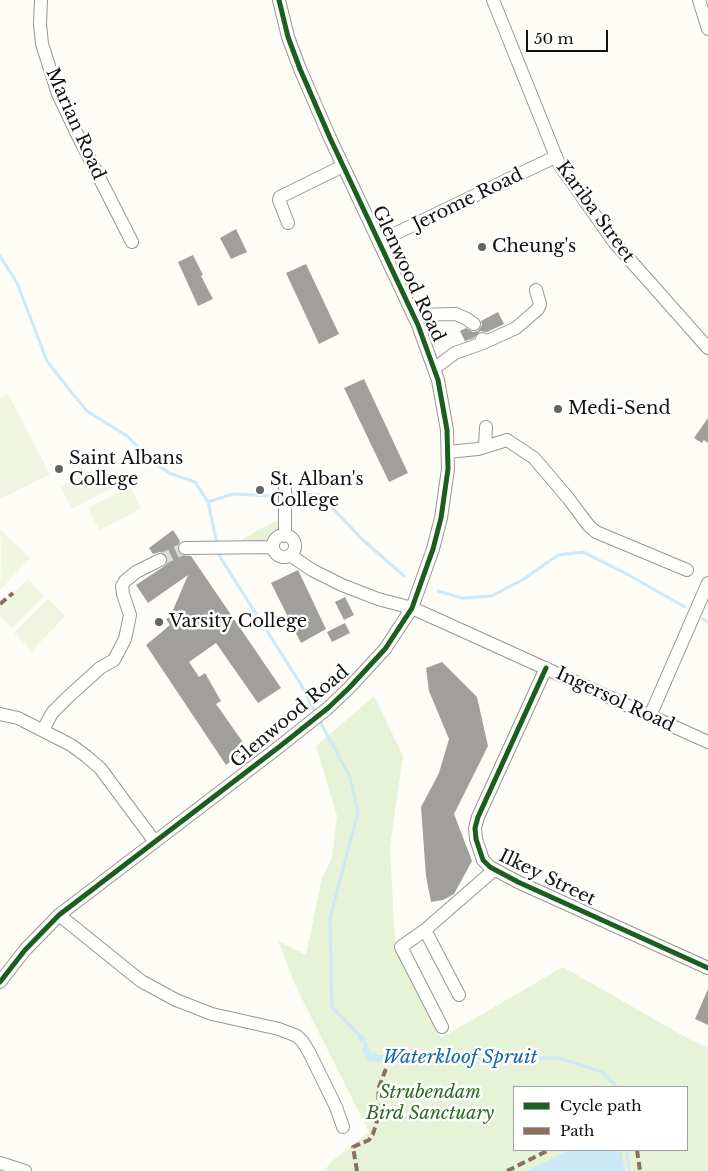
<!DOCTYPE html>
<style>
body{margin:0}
#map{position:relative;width:708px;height:1171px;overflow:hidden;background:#fdfcf7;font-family:"Libre Baskerville",serif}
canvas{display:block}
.legend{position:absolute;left:513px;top:1086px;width:175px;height:65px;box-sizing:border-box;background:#fff;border:1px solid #a0a0a0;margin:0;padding:6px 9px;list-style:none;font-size:15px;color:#111}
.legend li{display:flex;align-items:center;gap:10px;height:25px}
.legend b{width:25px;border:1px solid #a0a0a0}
.scale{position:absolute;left:526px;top:30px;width:82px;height:22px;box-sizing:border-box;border:2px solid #111;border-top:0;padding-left:6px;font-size:15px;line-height:18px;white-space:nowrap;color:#111;-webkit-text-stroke:4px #fff;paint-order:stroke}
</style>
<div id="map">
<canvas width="708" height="1171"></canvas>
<ul class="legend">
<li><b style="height:6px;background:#1b5e20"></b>Cycle path</li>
<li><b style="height:6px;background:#8d6e63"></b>Path</li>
</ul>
<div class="scale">50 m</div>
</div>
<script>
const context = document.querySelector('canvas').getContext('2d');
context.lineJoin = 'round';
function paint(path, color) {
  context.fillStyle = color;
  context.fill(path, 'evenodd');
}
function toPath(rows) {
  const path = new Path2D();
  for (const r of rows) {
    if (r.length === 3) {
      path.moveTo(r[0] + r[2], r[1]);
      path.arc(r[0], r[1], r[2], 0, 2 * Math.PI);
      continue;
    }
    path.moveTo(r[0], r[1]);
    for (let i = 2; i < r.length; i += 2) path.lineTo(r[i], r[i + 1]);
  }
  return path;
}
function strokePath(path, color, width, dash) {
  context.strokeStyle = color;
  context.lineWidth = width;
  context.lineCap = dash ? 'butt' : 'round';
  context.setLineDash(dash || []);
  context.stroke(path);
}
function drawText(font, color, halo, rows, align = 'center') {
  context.font = font + ' "Libre Baskerville",serif';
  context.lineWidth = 5;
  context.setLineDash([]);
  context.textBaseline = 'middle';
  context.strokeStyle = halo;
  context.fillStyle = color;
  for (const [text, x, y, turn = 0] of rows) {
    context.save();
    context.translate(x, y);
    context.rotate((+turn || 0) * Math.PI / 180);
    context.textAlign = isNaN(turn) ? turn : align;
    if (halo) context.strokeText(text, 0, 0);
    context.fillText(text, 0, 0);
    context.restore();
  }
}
paint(toPath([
 [279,519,279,527,271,538,262,542,237,542],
 [374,696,403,756,390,847,395,944,441,1038,563,967,687,1038,708,1048,708,1171,324,1171,331,1162,369,1132,296,987,278,941,306,955,322,878,332,858,337,816,316,746],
 [514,1087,687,1087,687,1150,514,1150]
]), '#e7f3d7');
paint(toPath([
 [8,394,50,474,0,499,0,398],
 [103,465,114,487,72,509,61,487],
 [130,486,141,509,99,530,88,508],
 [0,529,30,558,0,590,1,548],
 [28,579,44,596,12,628,0,616,0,606],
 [48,599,65,616,32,651,14,633]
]), '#f0f6e1');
paint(toPath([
 [359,1032,364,1037,371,1054,375,1052,377,1055,387,1055,388,1062,369,1061,363,1052,363,1043,358,1039],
 [569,1150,621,1150,625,1171,527,1171]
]), '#cde8f7');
strokePath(toPath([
 [0,256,17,283,47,361,68,388,87,411,127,436,147,456,169,473,195,482,208,502,217,544],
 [293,494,320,495,363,540,404,576],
 [208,502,233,494,273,496],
 [219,550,220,557,300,683,316,714],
 [438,591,462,598,492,596,524,579,558,555,583,552,625,573,685,607],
 [703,619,708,622],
 [319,720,350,777,358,812,330,918,332,1007,361,1037],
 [386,1059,559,1058,602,1072,617,1087],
 [627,1150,629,1171]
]), '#cde8f7', 3);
paint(toPath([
 [236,229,247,252,231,259,220,238],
 [193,255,203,275,201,276,213,299,198,306,178,262],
 [306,264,339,334,319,344,286,273],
 [498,312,504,324,487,332,480,331,474,338,465,341,460,331,466,328,473,332,478,331,482,325,481,321],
 [364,379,408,473,389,482,344,388],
 [708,418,708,443,704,440,702,443,694,438],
 [173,530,180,541,177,548,178,553,181,555,191,556,281,688,258,703,216,643,189,662,199,677,205,673,221,701,216,704,247,748,226,765,146,645,170,625,166,619,170,617,188,575,148,603,136,585,166,565,168,560,165,554,160,552,153,554,149,548],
 [298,570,326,629,301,643,271,583],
 [345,597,354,615,344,620,335,602],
 [345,623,350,633,332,642,327,632],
 [442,662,477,697,488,746,454,814,472,861,454,894,443,900,431,902,426,876,421,807,439,773,449,739,429,691,426,668],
 [708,989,708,1025,695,1019]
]), '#a19f9c');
strokePath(toPath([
 [160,560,185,548]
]), '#dad9d4', 12, [12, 6]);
const minor = toPath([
 [41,0,40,24,42,44,58,94,76,132,132,242],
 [493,0,559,164,614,242,708,348],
 [699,0,708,29],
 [288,223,279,200,280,197,343,166],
 [380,241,555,157],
 [413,315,456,314,467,319,474,324],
 [483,343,516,328,538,309,540,304,536,290],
 [435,368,455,353,483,343,482,339],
 [485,447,486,427],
 [448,452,478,449,507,440,534,458,568,498,589,526,596,532,687,570],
 [284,546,11],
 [285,536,285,488],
 [185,548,273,547],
 [290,555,312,570,342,585,378,599,412,608,441,621,708,742],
 [546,668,478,817,475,828,476,839,483,860,490,867,518,882,708,968],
 [0,714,18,718,71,745,86,756,100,768,155,842],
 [650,716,708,583],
 [43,730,52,713,68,697,100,668,114,660,125,639,130,615,123,594,122,586,125,581,136,572,160,560],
 [59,915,141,981,176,1000,212,1014,279,1029,297,1036,303,1042,310,1054,336,1107,343,1127],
 [425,930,401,947,442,1027],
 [0,982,25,950,59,915,279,747,328,708,349,688,385,649,412,608,433,549,441,518,448,469,447,430,438,380,418,325,330,138,300,69,288,37,279,0],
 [459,995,425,930,494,870],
 [0,1163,25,1171]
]);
strokePath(minor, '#979795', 14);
strokePath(minor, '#fffffe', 12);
strokePath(toPath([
 [0,604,13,593],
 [637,1150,640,1171],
 [357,1171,353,1147,369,1140,373,1134,377,1121,379,1087,387,1066],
 [507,1171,549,1150]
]), '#8d6e63', 4, [8, 4]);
strokePath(toPath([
 [546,668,478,817,475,828,476,839,483,860,490,867,518,882,708,968],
 [0,982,25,950,59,915,279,747,328,708,349,688,385,649,412,608,433,549,441,518,448,469,447,430,438,380,418,325,330,138,300,69,288,37,279,0]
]), '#1b5e20', 5);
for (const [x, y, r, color] of [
 [482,247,5,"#646362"],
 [558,409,5,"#646362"],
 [59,469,5,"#646362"],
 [260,490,5,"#646362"],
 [159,622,5,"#646362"]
]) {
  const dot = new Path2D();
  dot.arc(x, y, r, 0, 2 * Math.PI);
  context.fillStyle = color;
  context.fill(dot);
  strokePath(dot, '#fff', 2);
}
drawText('18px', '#111', '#fff', [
 ["Marian Road",75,124,66],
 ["Jerome Road",468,200,-26],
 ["Kariba Street",595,212,54],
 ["Glenwood Road",408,274,65],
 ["Ingersol Road",615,700,25],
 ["Glenwood Road",290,717,-40],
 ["Ilkey Street",547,878,26]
]);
drawText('18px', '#111', '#fff', [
 ["Cheung's",492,247],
 ["Medi-Send",568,409],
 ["Saint Albans",69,459],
 ["College",69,480],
 ["St. Alban's",270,480],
 ["College",270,501],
 ["Varsity College",169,622]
], 'left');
drawText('italic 18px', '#2f6b1f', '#fff', [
 ["Strubendam",430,1093],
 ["Bird Sanctuary",430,1114]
]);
drawText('italic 19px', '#1768a6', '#fff', [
 ["Waterkloof Spruit",460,1058]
]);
</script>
